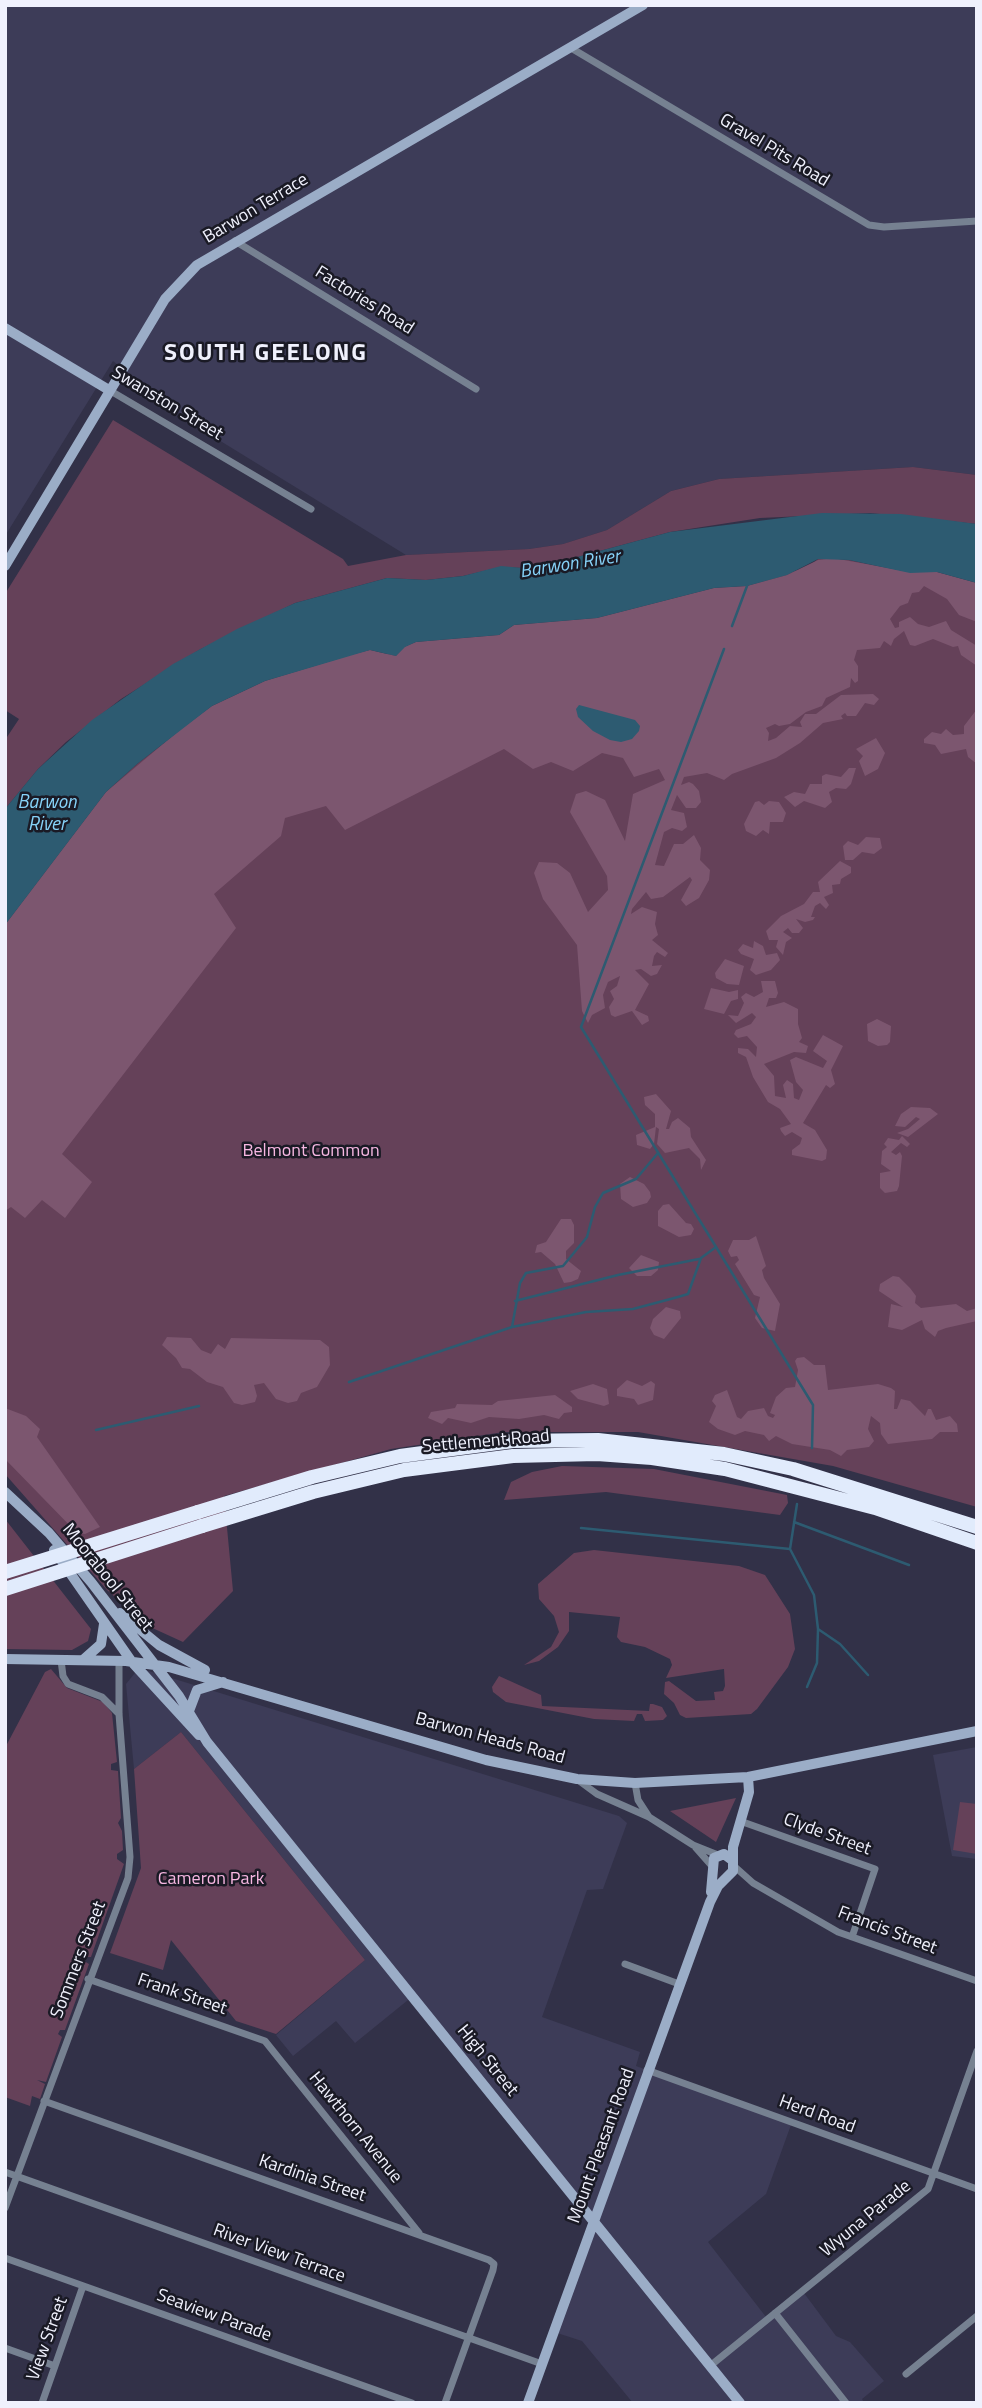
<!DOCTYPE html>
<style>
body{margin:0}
#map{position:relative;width:982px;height:2408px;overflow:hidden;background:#323148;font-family:"Titillium Web",sans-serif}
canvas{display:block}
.frame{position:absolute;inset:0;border:7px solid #f0f1fd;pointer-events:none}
</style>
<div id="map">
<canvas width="982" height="2408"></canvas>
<div class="frame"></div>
</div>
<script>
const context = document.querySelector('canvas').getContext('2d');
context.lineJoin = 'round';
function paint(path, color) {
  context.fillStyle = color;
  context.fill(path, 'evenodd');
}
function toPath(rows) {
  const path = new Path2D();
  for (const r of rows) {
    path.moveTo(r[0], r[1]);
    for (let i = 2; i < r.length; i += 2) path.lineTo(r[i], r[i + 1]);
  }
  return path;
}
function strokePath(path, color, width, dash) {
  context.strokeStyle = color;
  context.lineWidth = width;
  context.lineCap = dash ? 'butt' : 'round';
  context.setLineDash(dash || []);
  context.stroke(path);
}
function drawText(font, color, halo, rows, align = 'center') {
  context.font = font + ' "Titillium Web",sans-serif';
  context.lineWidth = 5;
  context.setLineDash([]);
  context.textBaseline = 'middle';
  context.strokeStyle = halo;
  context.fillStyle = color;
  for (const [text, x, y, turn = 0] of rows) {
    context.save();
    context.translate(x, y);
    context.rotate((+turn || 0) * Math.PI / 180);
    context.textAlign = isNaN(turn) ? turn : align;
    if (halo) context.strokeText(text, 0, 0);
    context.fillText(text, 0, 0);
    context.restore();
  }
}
paint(toPath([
 [5,5,977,5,977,475,913,467,719,479,671,491,607,530,563,544,529,549,406,555,196,426,113,361,5,536],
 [139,1668,619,1816,627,1823,603,1889,587,1890,542,2017,640,2052,636,2066,792,2122,766,2194,708,2242,766,2317,801,2289,836,2336,850,2342,884,2381,862,2399,864,2403,633,2403,582,2341,554,2332,594,2222,413,1996,355,2043,336,2021,293,2056,276,2035,365,1960,181,1732,134,1769,126,1684],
 [977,1747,977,1859,952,1856,933,1755]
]), '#3d3c58');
paint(toPath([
 [113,420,343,559,348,566,406,555,529,549,563,544,607,530,671,491,719,479,913,467,977,475,977,524,870,513,760,518,670,532,559,562,523,568,501,567,463,576,426,580,387,578,295,603,199,650,121,699,66,742,38,769,5,809,5,740,19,719,5,710,5,594],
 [818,559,849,560,910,573,977,615,977,1507,833,1466,638,1432,504,1432,391,1449,224,1496,233,1591,183,1642,148,1626,107,1590,5,1474,7,922,106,792,137,764,212,706,265,681,370,650,386,655,416,642,499,635,514,625,597,618,714,588,747,586,808,567],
 [562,1466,654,1469,787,1495,788,1503,780,1515,606,1492,504,1500,511,1482,532,1472],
 [5,1519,91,1629,88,1641,72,1650,5,1649],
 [594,1550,739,1566,765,1575,790,1614,795,1649,788,1667,757,1709,751,1714,686,1718,680,1715,674,1703,664,1694,665,1682,669,1681,696,1701,715,1700,714,1692,723,1691,725,1686,724,1669,666,1678,672,1665,670,1659,645,1647,621,1642,617,1637,620,1617,569,1612,569,1631,558,1647,539,1661,524,1665,551,1647,559,1632,554,1616,539,1599,538,1584,574,1553],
 [51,1669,67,1688,103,1702,112,1713,117,1762,111,1764,111,1770,118,1771,121,1818,118,1823,122,1831,123,1850,117,1854,117,1859,124,1864,91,1957,85,1957,84,1961,89,1964,65,2030,60,2030,58,2034,62,2037,46,2082,37,2080,45,2084,40,2099,32,2096,30,2106,5,2097,5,1748,45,1672],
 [499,1676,541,1695,542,1706,649,1711,650,1704,653,1704,662,1707,667,1716,663,1720,645,1721,642,1714,637,1714,634,1721,594,1719,506,1702,493,1692,492,1687],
 [181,1732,365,1960,276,2034,236,2021,171,1940,163,1970,110,1953,141,1868,134,1769],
 [736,1798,716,1842,670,1811],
 [960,1802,977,1804,977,1854,953,1850]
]), '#654159');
paint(toPath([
 [833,558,910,572,937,572,977,583,977,622,959,615,947,599,924,586,919,592,912,593,908,603,900,606,890,619,895,628,899,627,899,622,910,617,918,624,929,627,946,621,951,630,977,646,977,666,961,655,958,646,953,647,933,639,915,646,910,645,904,631,894,639,891,646,884,641,880,648,857,650,854,660,858,666,858,681,855,683,851,678,850,687,826,698,822,706,806,712,790,724,779,726,775,724,766,728,769,733,768,741,776,738,790,726,802,727,800,722,805,714,816,714,841,695,873,694,879,699,874,705,865,703,856,716,847,716,845,713,841,716,843,719,823,723,800,743,776,758,732,774,724,780,707,773,684,777,681,785,689,782,693,784,699,791,701,802,696,808,686,808,677,795,671,810,684,813,687,827,682,831,672,828,664,832,655,865,664,866,674,844,683,844,694,835,701,848,700,860,710,870,709,880,699,898,686,906,681,900,692,880,690,877,663,897,651,899,646,892,632,909,631,914,642,907,657,912,655,924,658,935,652,940,668,953,665,957,657,952,654,956,652,966,662,965,657,974,651,976,641,969,635,970,649,984,635,1010,648,1016,649,1021,642,1025,632,1011,615,1017,611,1015,609,1007,614,999,610,991,617,986,620,976,608,982,603,995,605,1008,592,1015,588,1023,582,1011,577,945,543,899,534,873,539,862,557,863,570,873,588,912,608,890,607,876,570,812,576,794,586,791,605,800,625,841,633,794,665,780,659,769,634,777,623,758,602,753,573,771,551,762,533,769,504,749,345,830,326,806,285,818,281,836,214,894,236,928,62,1154,92,1182,65,1218,42,1200,25,1218,11,1207,5,1211,5,925,106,792,182,728,212,706,265,681,350,655,370,650,396,656,404,647,416,642,499,635,514,625,597,618,714,588,747,586,787,575,818,560],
 [977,709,977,764,968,757,966,749,941,754,935,745,924,743,924,739,932,732,941,734,946,729,953,735,964,734,964,726],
 [876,738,885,753,878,769,865,776,859,761,863,756,856,749],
 [849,768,856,768,851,784,846,789,836,788,829,792,832,802,825,808,804,801,795,807,784,797,794,792,805,794,810,784,822,784,822,776,826,774,841,777],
 [759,801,764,805,769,801,779,802,786,813,783,822,770,822,769,834,763,830,756,836,746,831,744,824,755,802],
 [866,837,880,838,882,848,874,854,862,852,853,860,845,860,843,846,848,841,858,845],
 [840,861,851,867,851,873,841,879,840,884,832,885,833,893,824,897,829,905,826,909,820,903,815,906,811,917,815,917,813,920,805,922,796,919,803,928,799,933,792,933,788,928,783,932,792,938,786,942,783,955,776,947,778,940,769,940,766,931,781,916,804,904,813,892,820,892,818,882],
 [754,941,763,946,766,955,777,953,780,960,771,970,756,975,750,970,754,959,741,954,738,950,743,944,753,948],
 [725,959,744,966,739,985,727,984,716,978,715,973],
 [761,981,775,981,778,993,776,998,769,998,766,1007,784,1002,798,1009,798,1024,802,1038,799,1042,808,1046,806,1053,794,1052,764,1064,774,1076,775,1096,786,1098,783,1085,787,1080,793,1084,794,1098,799,1100,803,1090,796,1082,790,1060,796,1057,823,1068,827,1061,813,1051,823,1035,843,1046,831,1070,835,1084,830,1088,826,1085,803,1123,815,1130,827,1150,826,1159,822,1161,792,1155,792,1150,800,1144,802,1138,792,1132,785,1136,781,1131,780,1128,791,1124,780,1109,768,1102,753,1077,746,1057,738,1053,738,1048,748,1049,756,1057,757,1047,747,1036,738,1038,734,1034,736,1030,751,1024,756,1017,752,1013,736,1023,728,1015,738,1016,744,1003,741,997,746,993,754,997,763,992],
 [711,988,729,992,738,990,738,999,731,1001,724,1014,704,1009],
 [877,1019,891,1026,890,1042,887,1045,878,1046,868,1041,867,1024],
 [656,1094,671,1111,666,1129,669,1129,672,1122,678,1118,690,1128,691,1137,706,1160,701,1170,700,1159,689,1148,665,1153,657,1144,659,1129,656,1127,654,1144,650,1149,637,1145,636,1135,655,1127,655,1114,645,1105,644,1097],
 [911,1107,930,1108,938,1114,908,1137,897,1133,908,1129,920,1119,916,1117,905,1127,895,1126,901,1114],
 [902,1136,910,1144,907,1147,901,1143,891,1152,896,1155,900,1152,902,1156,899,1186,897,1191,885,1193,880,1188,880,1173,891,1171,881,1164,882,1151,887,1147,884,1144,888,1138,899,1140],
 [630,1177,644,1184,650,1192,651,1197,647,1203,633,1207,621,1199,620,1184],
 [669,1204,686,1223,691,1224,694,1229,691,1235,679,1237,658,1226,658,1211,663,1205],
 [561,1219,571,1219,574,1225,574,1243,566,1251,566,1259,581,1271,578,1279,571,1282,564,1283,555,1264,541,1252,535,1253,537,1245,546,1242],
 [756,1236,766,1266,762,1270,764,1278,780,1304,775,1331,762,1328,755,1318,760,1297,754,1295,735,1264,739,1260,737,1256,731,1257,728,1251,733,1240,749,1240],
 [641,1255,659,1262,658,1270,651,1276,637,1276,629,1268],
 [893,1276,899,1277,910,1288,916,1296,915,1303,921,1308,956,1304,967,1311,977,1308,977,1321,946,1328,938,1331,935,1337,925,1329,922,1320,902,1330,888,1327,891,1304,903,1307,879,1291,880,1284],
 [666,1307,680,1311,681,1318,664,1339,654,1335,650,1328,653,1319],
 [167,1337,191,1338,201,1350,211,1354,218,1344,225,1349,231,1338,320,1340,329,1347,330,1365,317,1387,301,1393,297,1401,288,1403,276,1399,264,1383,254,1385,257,1396,255,1402,242,1405,234,1403,223,1387,207,1382,190,1369,182,1368,176,1358,162,1345],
 [804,1357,814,1365,825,1365,828,1390,878,1384,891,1388,895,1391,894,1409,897,1409,901,1399,910,1401,925,1416,928,1409,931,1409,936,1420,950,1416,957,1424,958,1432,940,1432,932,1439,888,1444,881,1434,880,1423,871,1416,868,1429,874,1441,869,1447,847,1450,841,1456,830,1450,792,1444,776,1436,769,1441,764,1435,745,1431,735,1435,718,1429,709,1422,716,1406,712,1401,715,1395,727,1390,737,1417,741,1419,748,1411,764,1408,768,1416,773,1418,775,1415,770,1413,776,1397,786,1388,795,1387,798,1370,795,1361,797,1358],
 [627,1380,642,1386,651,1381,655,1384,653,1400,638,1405,634,1399,617,1396,617,1389],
 [593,1384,607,1389,609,1404,604,1406,578,1399,570,1391],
 [555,1395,572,1407,572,1412,564,1413,559,1419,544,1415,519,1419,489,1417,471,1423,448,1418,442,1424,428,1418,431,1412,455,1408,457,1404,492,1405,498,1401],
 [5,1408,26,1416,40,1429,37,1437,100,1527,85,1534,77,1533,5,1459]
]), '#7c566f');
paint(toPath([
 [822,513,901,514,977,524,977,583,937,572,910,573,849,560,818,559,787,575,747,586,714,588,597,618,514,625,499,635,416,642,405,647,396,656,370,650,265,681,212,706,137,764,106,792,5,925,5,809,38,769,92,720,173,664,237,629,295,603,387,578,426,580,463,576,501,566,523,568,559,562,670,532],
 [579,705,635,720,640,726,639,731,632,739,621,742,610,740,593,731,578,717,576,709]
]), '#2d5b71');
strokePath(toPath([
 [732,626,747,586],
 [724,649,581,1027,813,1405,812,1448],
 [515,1301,618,1275,699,1259],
 [512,1327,520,1283,526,1273,563,1266,587,1237,595,1207,603,1193,636,1179,658,1153],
 [349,1382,512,1327,586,1312,633,1309,678,1297,688,1294,701,1258,716,1247],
 [96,1430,199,1406],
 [794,1522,909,1565],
 [581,1528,790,1549,797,1504],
 [790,1549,814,1595,818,1629,817,1663,807,1687],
 [818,1629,840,1644,868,1675]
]), '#2d5b71', 2.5);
strokePath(toPath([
 [571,48,869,225,884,227,977,221],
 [235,241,476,389],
 [109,390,311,509],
 [61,1660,63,1676,68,1684,102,1697,119,1714],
 [578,1780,597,1794,649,1817,693,1845,718,1855],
 [635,1783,638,1800,649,1817],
 [740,1821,875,1869,852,1937],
 [696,1848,711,1865],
 [734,1866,753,1883,838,1932,977,1981],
 [625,1964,679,1984],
 [88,1979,265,2041,419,2233],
 [647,2070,977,2189],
 [44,2101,489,2260,494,2264,493,2270,445,2403],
 [5,2172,542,2364],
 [5,2208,128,1878,130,1857,119,1714,119,1661],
 [5,2258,412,2403],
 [775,2313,846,2403],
 [5,2348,55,2366],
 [710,2366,928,2189,977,2051],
 [906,2374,977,2316],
 [42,2403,83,2286]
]), '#768191', 7);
strokePath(toPath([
 [5,328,109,390],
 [5,566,165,299,197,265,643,5],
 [5,1492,49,1533,91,1582,179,1696,207,1742,740,2403],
 [54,1550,132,1662,199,1735],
 [120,1613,159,1645,205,1670],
 [5,1659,126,1661,169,1667,486,1760,577,1779,635,1783,748,1777,977,1731],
 [83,1660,101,1644,104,1624],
 [189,1711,197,1690,223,1682],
 [711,1892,714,1858,724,1854,732,1860],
 [528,2403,710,1902,718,1886,733,1871,733,1847,749,1792,748,1777]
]), '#9badc7', 10);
strokePath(toPath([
 [198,1512,312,1477,400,1456,513,1441,598,1440,724,1454,793,1469,977,1527],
 [202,1526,313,1492,404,1470,513,1456,597,1454,652,1458,725,1469,875,1508,977,1543]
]), '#e1ebfc', 14);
strokePath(toPath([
 [5,1572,198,1512],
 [5,1589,202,1526]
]), '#e1ebfc', 14);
drawText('18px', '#f0f1fd', '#1a1a25', [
 ["Gravel Pits Road",774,151,31],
 ["Barwon Terrace",256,209,-31],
 ["Factories Road",364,301,32],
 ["Swanston Street",167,404,31],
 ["Settlement Road",486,1442,-5],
 ["Moorabool Street",107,1578,51],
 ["Barwon Heads Road",490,1739,15],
 ["Clyde Street",827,1835,20],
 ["Francis Street",887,1931,21],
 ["Sommers Street",79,1960,-69],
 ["Frank Street",182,1995,19],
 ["High Street",487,2061,51],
 ["Herd Road",817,2115,20],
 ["Hawthorn Avenue",355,2128,51],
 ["Mount Pleasant Road",602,2146,-70],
 ["Kardinia Street",312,2179,19],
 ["Wyuna Parade",866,2219,-39],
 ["River View Terrace",279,2254,20],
 ["Seaview Parade",214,2316,20],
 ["View Street",48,2339,-70]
]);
drawText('18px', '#f7b7e2', '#1a1a25', [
 ["Belmont Common",311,1152],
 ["Cameron Park",211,1880]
]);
drawText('italic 19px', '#86d2f8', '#1a1a25', [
 ["Barwon River",570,565,-9],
 ["Barwon",47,803],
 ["River",47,825]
]);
context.letterSpacing = '2px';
drawText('bold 24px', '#f0f1fd', '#1a1a25', [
 ["SOUTH GEELONG",266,354]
]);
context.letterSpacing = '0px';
</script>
